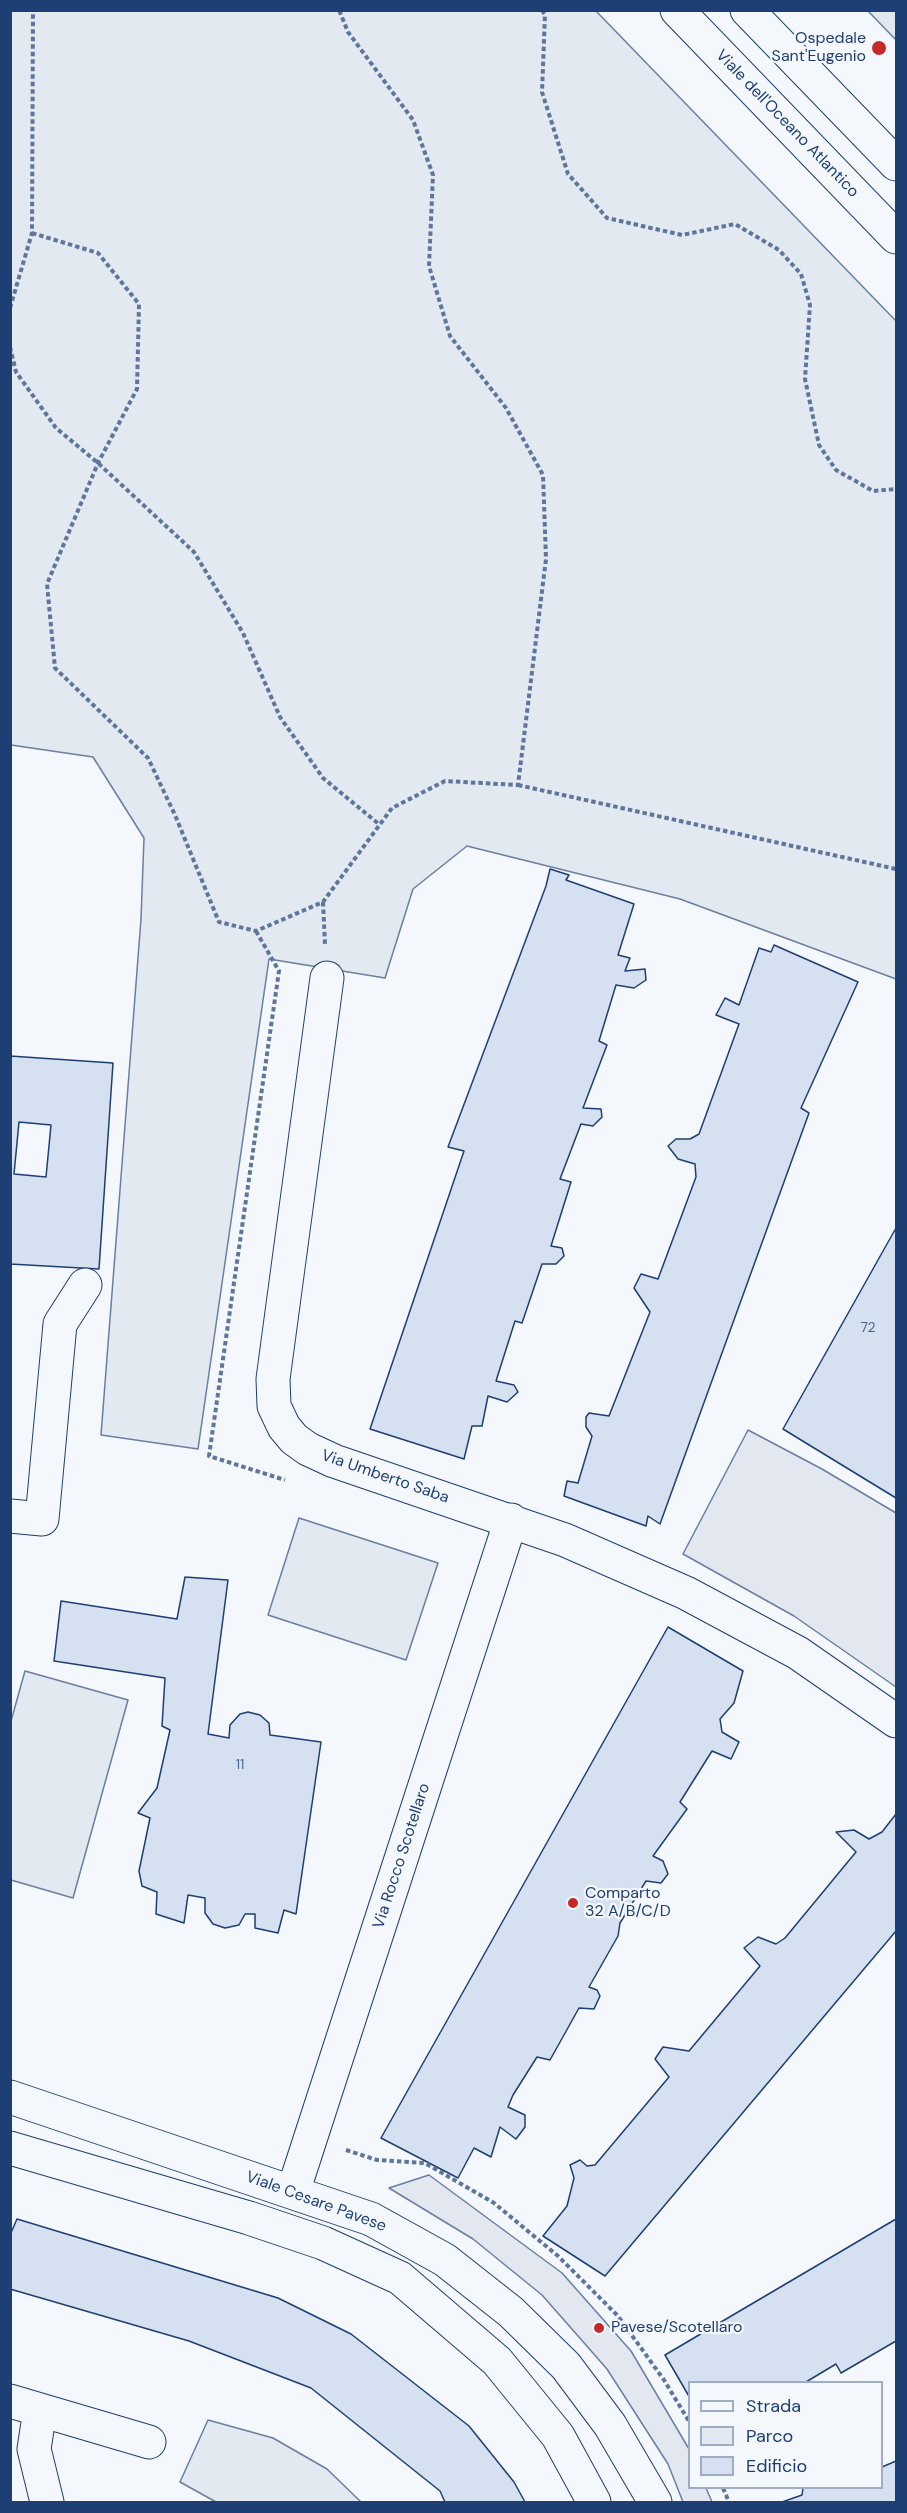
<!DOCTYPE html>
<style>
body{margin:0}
#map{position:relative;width:907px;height:2513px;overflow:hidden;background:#f4f7fb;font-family:"DM Sans",sans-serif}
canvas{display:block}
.frame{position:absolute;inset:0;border:12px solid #1d3f73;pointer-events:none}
.legend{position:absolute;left:688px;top:2381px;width:195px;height:108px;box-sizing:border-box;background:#f4f7fb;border:2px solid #9eadc5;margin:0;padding:8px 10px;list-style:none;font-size:18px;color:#1d3f73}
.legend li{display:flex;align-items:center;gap:12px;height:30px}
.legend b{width:30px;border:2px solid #9eadc5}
</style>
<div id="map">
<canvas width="907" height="2513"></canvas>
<div class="frame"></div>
<ul class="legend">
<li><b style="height:8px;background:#f4f7fb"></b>Strada</li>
<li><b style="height:16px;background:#e3e9f0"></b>Parco</li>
<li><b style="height:16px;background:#d5e0f0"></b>Edificio</li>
</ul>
</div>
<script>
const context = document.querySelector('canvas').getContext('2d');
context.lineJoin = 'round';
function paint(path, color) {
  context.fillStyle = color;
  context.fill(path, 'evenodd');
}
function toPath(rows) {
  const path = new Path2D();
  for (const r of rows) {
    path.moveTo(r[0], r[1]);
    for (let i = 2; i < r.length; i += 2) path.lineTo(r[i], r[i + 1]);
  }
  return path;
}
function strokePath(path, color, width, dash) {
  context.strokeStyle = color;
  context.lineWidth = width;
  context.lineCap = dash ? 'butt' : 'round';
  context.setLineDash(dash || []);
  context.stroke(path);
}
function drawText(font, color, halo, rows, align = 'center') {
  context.font = font + ' "DM Sans",sans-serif';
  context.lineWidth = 4.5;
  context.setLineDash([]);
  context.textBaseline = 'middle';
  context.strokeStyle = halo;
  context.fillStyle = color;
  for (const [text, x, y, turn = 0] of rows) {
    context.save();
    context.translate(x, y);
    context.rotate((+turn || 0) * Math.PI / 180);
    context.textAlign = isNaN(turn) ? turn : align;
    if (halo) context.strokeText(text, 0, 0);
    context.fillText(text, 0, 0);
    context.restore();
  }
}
const green = toPath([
 [11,11,596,11,896,321,896,979,680,899,467,846,413,889,385,978,269,959,198,1449,101,1435,141,919,144,838,93,757,11,745,11,11],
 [299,1518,438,1563,406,1660,268,1615,299,1518],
 [25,1671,128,1700,73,1898,11,1880,11,1721,25,1671],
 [208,2420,273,2438,327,2469,361,2502,216,2502,180,2482,208,2420]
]);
paint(green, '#e3e9f0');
strokePath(green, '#687fa3', 1.5);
const parking = toPath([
 [868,11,896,11,896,40,868,11],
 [748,1430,822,1469,896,1513,896,1687,794,1616,683,1554,748,1430],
 [429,2175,562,2273,631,2351,689,2449,690,2488,706,2488,712,2502,683,2502,668,2464,607,2369,542,2295,473,2239,389,2188,429,2175]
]);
paint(parking, '#e3e8f0');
strokePath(parking, '#687fa3', 1.5);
const building = toPath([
 [550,869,569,875,566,880,634,904,618,955,630,958,625,971,645,969,646,980,634,988,616,985,599,1041,607,1045,583,1108,601,1109,602,1117,593,1126,581,1124,560,1179,571,1182,551,1246,562,1248,564,1256,556,1264,542,1264,522,1323,515,1321,496,1381,514,1385,518,1392,507,1402,488,1396,482,1426,472,1426,464,1459,370,1429,464,1151,448,1147,546,886,550,869],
 [774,945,858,982,801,1108,809,1113,660,1524,648,1516,646,1526,564,1496,567,1481,578,1483,592,1436,586,1427,586,1417,589,1413,609,1416,650,1312,634,1288,641,1274,658,1279,696,1177,695,1164,678,1159,668,1146,676,1139,690,1139,699,1134,739,1024,716,1015,725,998,739,1005,759,948,771,952,774,945],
 [10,1056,113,1063,99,1269,10,1264,10,1056],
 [19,1122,51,1125,46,1177,14,1174,19,1122],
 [896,1228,896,1498,783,1429,896,1228],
 [185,1577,228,1580,208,1734,229,1738,230,1725,240,1714,248,1712,260,1715,269,1723,270,1735,321,1742,296,1914,284,1910,278,1933,255,1928,255,1914,245,1914,239,1925,225,1928,213,1924,205,1913,205,1898,188,1895,184,1923,156,1914,157,1892,142,1886,139,1871,150,1818,138,1813,157,1788,170,1730,162,1726,165,1678,54,1661,61,1601,177,1619,185,1577],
 [668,1627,743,1671,734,1703,720,1719,722,1732,739,1742,731,1759,712,1751,680,1802,687,1809,653,1856,663,1861,668,1874,661,1883,646,1881,620,1923,618,1936,589,1987,597,1990,600,1996,594,2009,579,2008,550,2060,537,2057,513,2095,508,2107,525,2115,525,2127,516,2139,500,2127,491,2157,474,2148,458,2178,381,2138,668,1627],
 [896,1814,896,1931,605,2276,543,2236,567,2206,574,2178,570,2165,580,2160,587,2166,595,2165,669,2077,655,2059,663,2047,689,2051,760,1966,744,1948,758,1937,776,1944,785,1938,856,1852,836,1832,854,1830,869,1839,882,1832,896,1814],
 [17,2219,278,2298,351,2334,469,2426,514,2482,525,2502,445,2502,440,2491,311,2388,189,2341,10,2289,10,2235,17,2219],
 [896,2219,896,2341,841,2373,836,2364,806,2382,690,2382,690,2398,665,2355,896,2219],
 [896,2461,896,2502,782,2502,802,2495,803,2488,882,2488,882,2467,896,2461]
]);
paint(building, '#d5e0f0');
strokePath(building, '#1d3f73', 1.5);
const minor = toPath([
 [327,978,273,1379,274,1406,284,1427,294,1439,308,1449,334,1461,565,1540,686,1593,798,1653,896,1721],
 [10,1516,42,1519,60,1324,85,1285],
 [10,2097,371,2219,445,2260,511,2312,566,2366,610,2425,655,2502],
 [10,2148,249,2218,323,2243,400,2278,497,2361,558,2436,594,2502],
 [293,2192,511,1520],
 [10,2401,149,2442],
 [40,2410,34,2449,47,2502]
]);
const major = toPath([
 [677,10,896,237],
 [747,10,896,164]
]);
strokePath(minor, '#1d3f73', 35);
strokePath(major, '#1d3f73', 35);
strokePath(toPath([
 [542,10,545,15,542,92,568,174,607,218,682,235,735,224,779,250,801,274,810,305,805,379,819,445,836,470,873,491,896,489],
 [32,233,98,253,139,304,137,389,98,463,47,584,55,668,148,758,175,815,219,922,256,931,323,902,392,808,445,781,518,785,546,559,543,475,506,408,450,336,429,266,433,175,413,120,348,32,339,10],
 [10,308,32,233,33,10],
 [10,347,16,372,56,428,98,463,194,552,243,633,280,717,323,778,380,825],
 [518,785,896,869],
 [323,902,325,944],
 [256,931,279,971,209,1456,285,1480],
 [346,2150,377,2160,425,2163,494,2203,558,2256,618,2316,664,2380,690,2423],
 [723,2488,729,2502]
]), '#5e769c', 4, [4.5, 3]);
strokePath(minor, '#f4f7fb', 33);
strokePath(major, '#f4f7fb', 33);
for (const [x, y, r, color] of [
 [879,48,8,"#c62828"],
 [573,1903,6,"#c62828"],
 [599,2328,6,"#c62828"]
]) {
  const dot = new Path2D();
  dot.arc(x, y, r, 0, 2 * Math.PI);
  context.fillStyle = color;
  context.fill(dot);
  strokePath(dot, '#f4f7fb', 2);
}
drawText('14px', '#4b6792', null, [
 ["72",868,1328],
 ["11",240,1765]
]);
drawText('16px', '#1d3f73', '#f4f7fb', [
 ["Ospedale",866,39,"right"],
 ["Sant'Eugenio",866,57,"right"],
 ["Comparto",585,1894],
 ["32 A/B/C/D",585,1912],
 ["Pavese/Scotellaro",611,2328]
], 'left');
drawText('16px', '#1d3f73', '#f4f7fb', [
 ["Viale dell'Oceano Atlantico",787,124,46],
 ["Via Umberto Saba",385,1477,19],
 ["Via Rocco Scotellaro",402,1856,-72],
 ["Viale Cesare Pavese",316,2202,20]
]);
</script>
